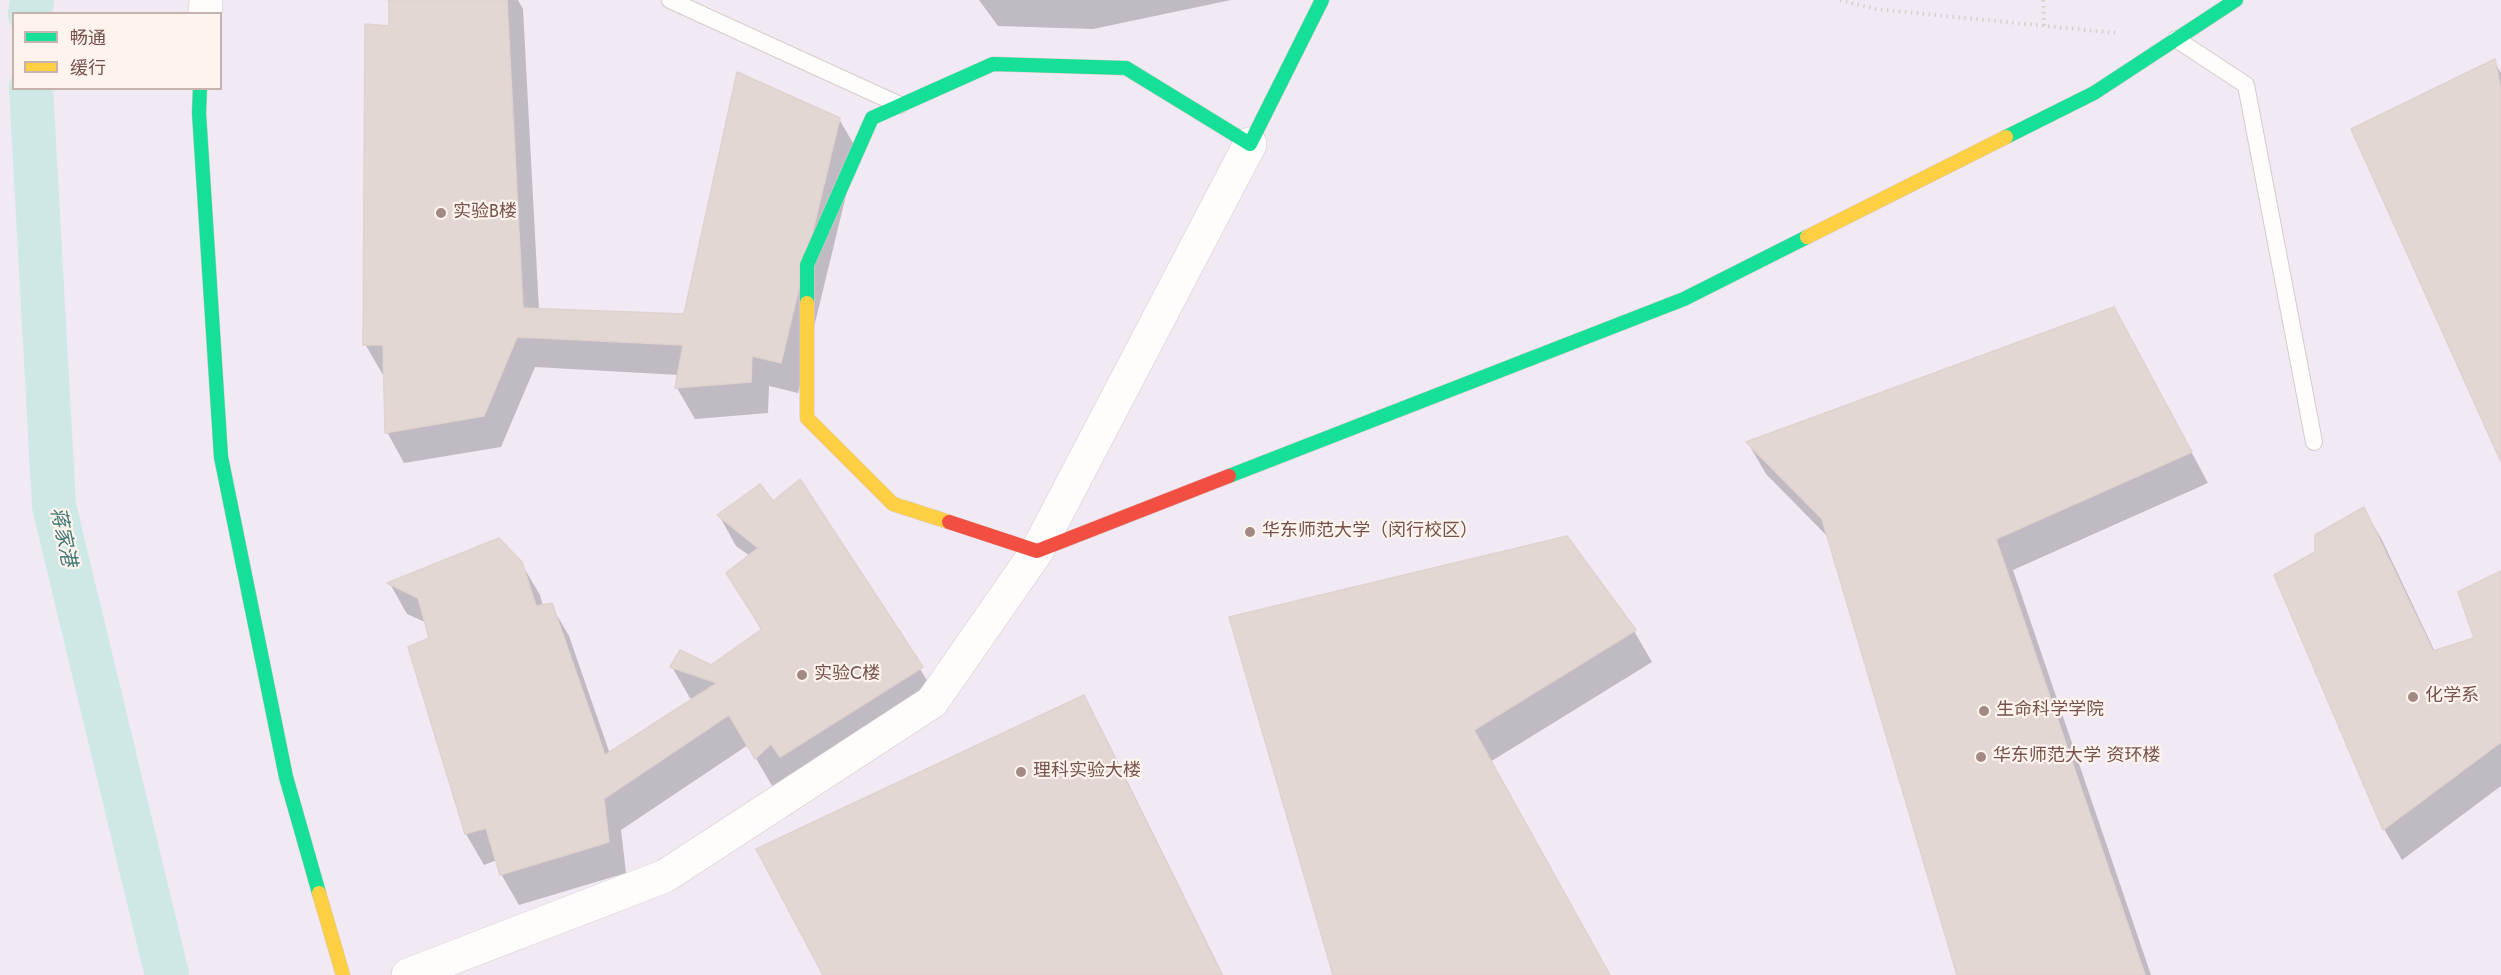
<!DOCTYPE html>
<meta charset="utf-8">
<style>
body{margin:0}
#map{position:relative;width:2501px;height:975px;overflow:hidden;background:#f7f0ec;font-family:Jost,"Noto Sans SC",sans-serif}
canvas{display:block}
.legend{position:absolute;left:12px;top:12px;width:210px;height:78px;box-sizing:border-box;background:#fef4ed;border:2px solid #c7b3ad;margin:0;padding:8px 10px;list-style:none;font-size:18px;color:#75514c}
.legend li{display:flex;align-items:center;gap:12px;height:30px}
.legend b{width:30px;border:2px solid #c7b3ad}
</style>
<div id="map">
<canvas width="2501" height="975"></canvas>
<ul class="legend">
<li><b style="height:8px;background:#16e098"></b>畅通</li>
<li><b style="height:8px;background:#ffcf43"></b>缓行</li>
</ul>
</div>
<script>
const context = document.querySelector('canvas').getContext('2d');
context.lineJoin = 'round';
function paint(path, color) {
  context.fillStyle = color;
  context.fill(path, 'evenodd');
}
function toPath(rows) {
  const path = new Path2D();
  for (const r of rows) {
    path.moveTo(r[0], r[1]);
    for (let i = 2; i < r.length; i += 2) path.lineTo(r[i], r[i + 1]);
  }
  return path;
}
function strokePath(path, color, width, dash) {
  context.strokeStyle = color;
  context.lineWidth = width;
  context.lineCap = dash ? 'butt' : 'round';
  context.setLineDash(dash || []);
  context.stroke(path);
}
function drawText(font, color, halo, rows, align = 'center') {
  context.font = font + ' Jost,"Noto Sans SC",sans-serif';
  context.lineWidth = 4.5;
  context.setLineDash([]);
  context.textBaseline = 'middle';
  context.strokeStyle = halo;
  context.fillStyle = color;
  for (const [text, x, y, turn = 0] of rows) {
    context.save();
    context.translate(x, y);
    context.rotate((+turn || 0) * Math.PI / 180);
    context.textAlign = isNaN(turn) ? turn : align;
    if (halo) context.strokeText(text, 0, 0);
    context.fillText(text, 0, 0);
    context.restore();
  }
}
paint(toPath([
 [0,0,2501,0,2501,975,0,975],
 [14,14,220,14,220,88,14,88]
]), '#f1e9f3');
paint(toPath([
 [387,0,518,0,523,9,539,310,685,316,839,119,857,150,798,393,769,386,768,413,695,419,677,388,679,375,535,367,501,447,404,463,387,432,385,375,383,375,365,344,391,27,391,2],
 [979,0,1231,0,1093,29,998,26],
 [2494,61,2501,73,2501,459],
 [2131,339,2208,483,2013,570,2151,975,1958,975,1829,538,1766,474,1748,443],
 [800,481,939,699,799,787,790,774,774,789,748,745,621,830,626,873,519,905,501,874,497,860,484,865,466,834,410,648,431,639,427,623,407,614,390,584,521,563,540,595,543,606,551,605,569,636,610,754,694,699,690,698,672,667,711,666,762,631,728,574,750,556,736,546,719,515,773,503],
 [2364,509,2382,540,2435,652,2476,638,2501,573,2501,786,2402,860,2384,829,2317,553],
 [1231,618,1634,631,1652,662,1490,762,1609,975,1334,975],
 [1083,697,1101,728,1223,975,824,975]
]), '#0003');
strokePath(toPath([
 [30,14,32,0],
 [31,88,54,506,167,975]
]), '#cee8e5', 44);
const building = toPath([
 [389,0,507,0,523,308,684,314,737,72,840,118,781,363,752,356,751,382,675,388,683,345,517,337,484,416,385,433,383,345,363,345,365,24,389,26,389,0],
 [2495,59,2501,90,2501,462,2351,129,2495,59],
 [2114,307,2192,452,1996,539,2145,975,1957,975,1822,519,1746,442,2114,307],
 [800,479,923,667,780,757,771,744,755,759,729,715,604,799,609,842,500,875,486,828,465,834,408,647,429,638,418,598,387,583,499,538,522,562,536,606,552,603,605,755,717,683,670,667,680,650,711,665,762,629,726,573,758,548,717,515,760,484,773,501,800,479],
 [2364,507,2433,651,2474,638,2458,592,2501,571,2501,742,2383,830,2274,575,2315,552,2315,535,2364,507],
 [1567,536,1636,630,1474,730,1610,975,1333,975,1229,617,1567,536],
 [1084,695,1222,975,823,975,756,849,1084,695]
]);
paint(building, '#e3d7d4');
strokePath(building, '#e0d2ce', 1.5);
const lane = toPath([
 [670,0,900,105],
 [2176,39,2246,85,2314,442]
]);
const street = toPath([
 [205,14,206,0],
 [408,975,665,876,932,702,1037,551,1250,144]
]);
const fast = toPath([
 [200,88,199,113,221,457,286,777,319,893],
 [2006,137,2094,93,2236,0],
 [807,303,807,265,872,118,993,64,1126,68,1250,144,1322,0],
 [1229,476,1684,299,1807,237]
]);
const slow = toPath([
 [1807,237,2006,137],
 [807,303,807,418,893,504,949,522],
 [319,893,343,975]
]);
const jam = toPath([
 [949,522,1037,551,1229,476]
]);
strokePath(lane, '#d6ccc8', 18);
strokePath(street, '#d6ccc8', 34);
strokePath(fast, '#d6cbc8', 15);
strokePath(slow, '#d6cbc8', 15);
strokePath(jam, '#d6cbc8', 15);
strokePath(toPath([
 [1840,0,1876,9,2116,33],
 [2043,0,2044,26]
]), '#dad0ce', 4, [1.5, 4.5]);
strokePath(lane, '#fefdfc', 16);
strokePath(street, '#fefdfc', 33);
strokePath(fast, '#16e098', 14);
strokePath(slow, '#ffcf43', 14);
strokePath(jam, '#f24e42', 14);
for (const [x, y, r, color] of [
 [441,213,6,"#a28984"],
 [1250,532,6,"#a28984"],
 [802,675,6,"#a28984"],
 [2413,697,6,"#a28984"],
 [1984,711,6,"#a28984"],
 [1981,757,6,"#a28984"],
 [1021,772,6,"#a28984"]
]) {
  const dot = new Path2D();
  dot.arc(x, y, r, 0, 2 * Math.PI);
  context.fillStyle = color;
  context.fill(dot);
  strokePath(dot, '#fef4ed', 2);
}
drawText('18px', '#75514c', '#fef4ed', [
 ["实验B楼",453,213],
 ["华东师范大学（闵行校区）",1262,532],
 ["实验C楼",814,675],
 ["化学系",2425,697],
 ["生命科学学院",1996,711],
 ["华东师范大学 资环楼",1993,757],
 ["理科实验大楼",1033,772]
], 'left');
drawText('italic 20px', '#407976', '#fef4ed', [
 ["蒋家港",62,537,78]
]);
</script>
